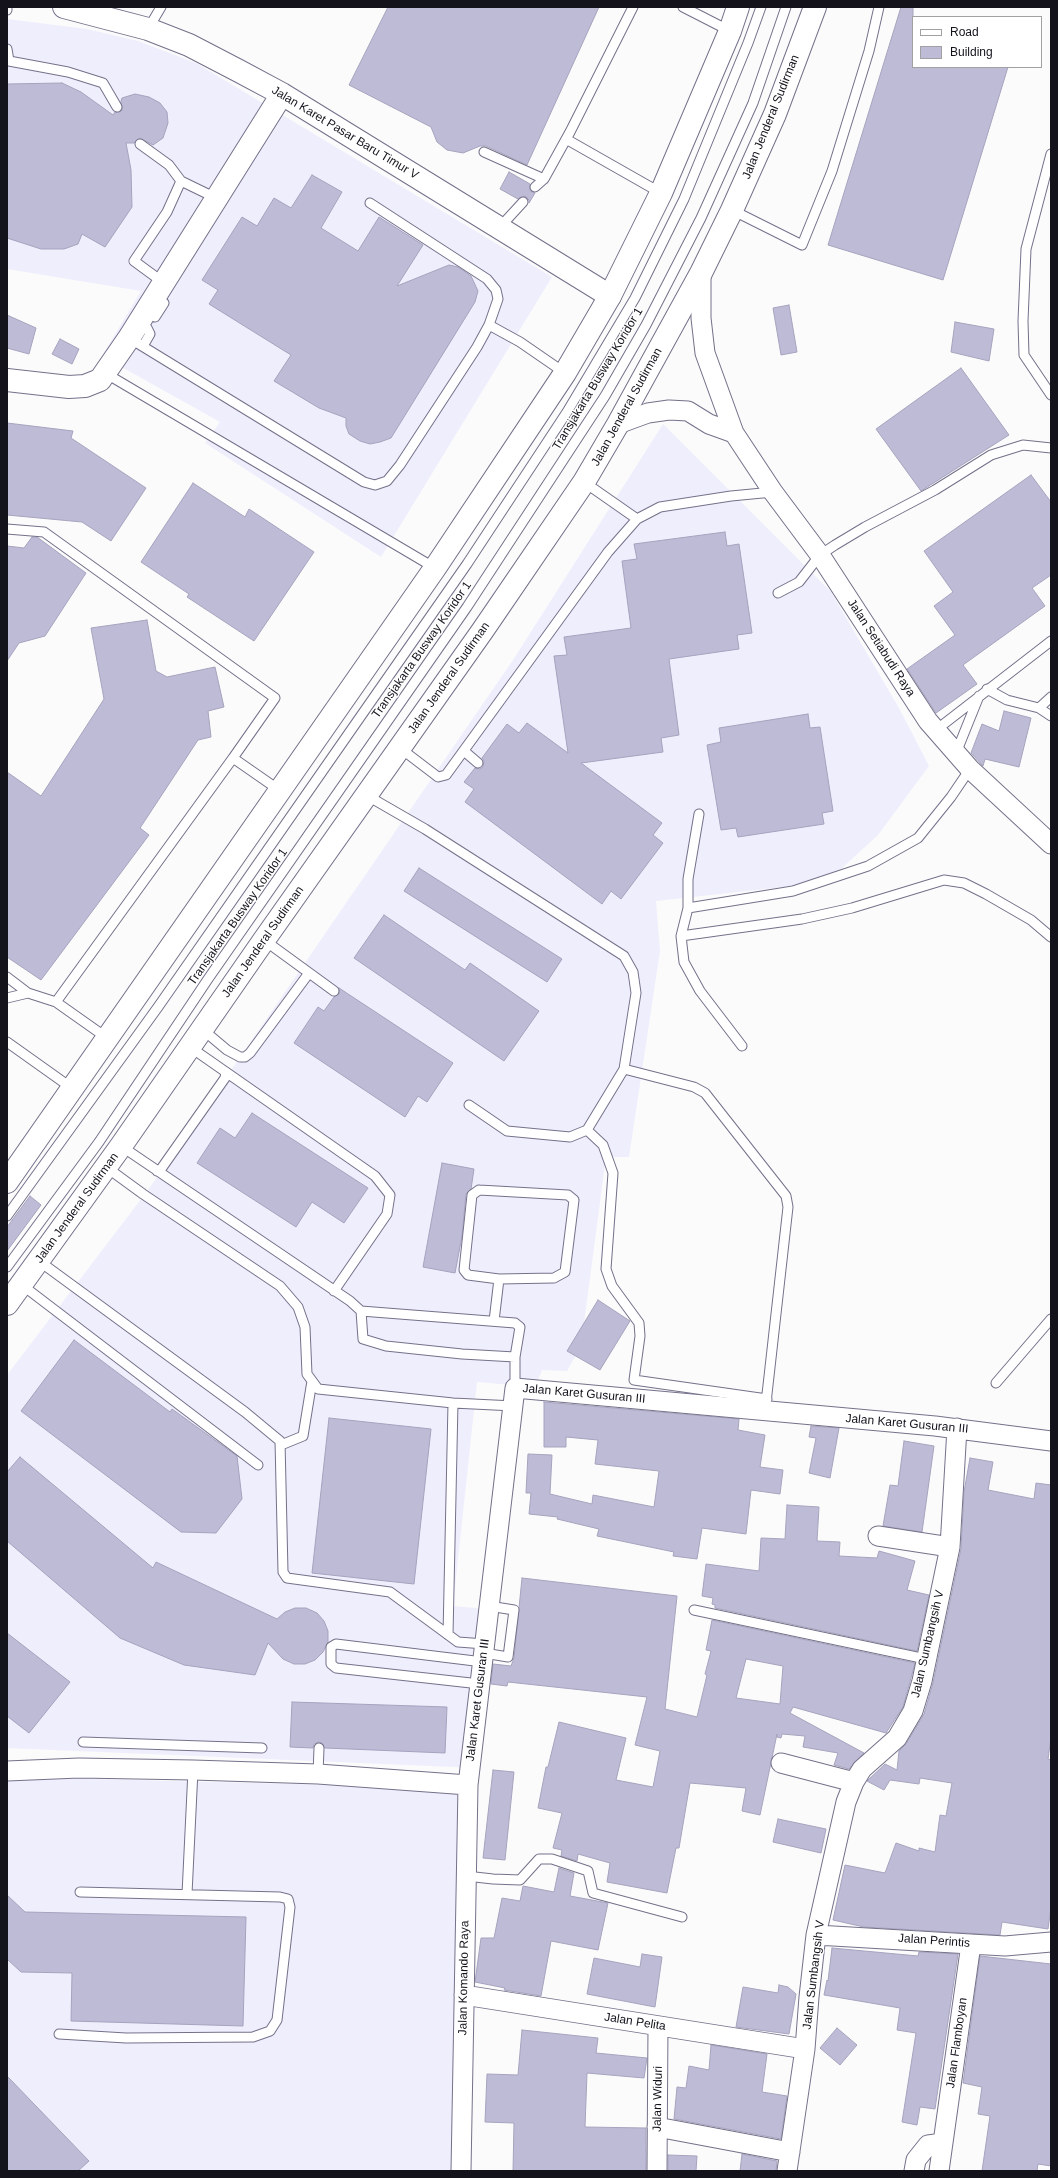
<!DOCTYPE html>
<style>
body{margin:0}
#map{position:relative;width:1058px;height:2178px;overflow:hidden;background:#fbfbfb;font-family:Helvetica,sans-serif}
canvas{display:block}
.frame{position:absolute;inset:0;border:8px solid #14131c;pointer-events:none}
.legend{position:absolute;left:912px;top:16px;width:130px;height:52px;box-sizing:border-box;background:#fff;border:1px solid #a1a1a4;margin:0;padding:5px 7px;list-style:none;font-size:12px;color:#14131c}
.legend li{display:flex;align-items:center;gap:8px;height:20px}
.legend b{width:20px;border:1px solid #a1a1a4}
</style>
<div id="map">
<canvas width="1058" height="2178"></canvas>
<div class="frame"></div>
<ul class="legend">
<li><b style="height:5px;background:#fff"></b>Road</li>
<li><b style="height:11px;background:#bebbd7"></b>Building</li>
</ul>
</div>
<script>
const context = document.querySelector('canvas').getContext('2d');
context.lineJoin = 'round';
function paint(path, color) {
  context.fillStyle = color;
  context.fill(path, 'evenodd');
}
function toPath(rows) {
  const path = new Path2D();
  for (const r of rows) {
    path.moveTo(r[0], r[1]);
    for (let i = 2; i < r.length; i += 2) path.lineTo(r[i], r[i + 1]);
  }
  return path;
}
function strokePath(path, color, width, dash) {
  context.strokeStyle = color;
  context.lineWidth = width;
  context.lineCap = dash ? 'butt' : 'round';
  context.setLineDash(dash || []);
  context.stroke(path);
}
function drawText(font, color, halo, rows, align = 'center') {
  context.font = font + ' Helvetica,sans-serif';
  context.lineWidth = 3;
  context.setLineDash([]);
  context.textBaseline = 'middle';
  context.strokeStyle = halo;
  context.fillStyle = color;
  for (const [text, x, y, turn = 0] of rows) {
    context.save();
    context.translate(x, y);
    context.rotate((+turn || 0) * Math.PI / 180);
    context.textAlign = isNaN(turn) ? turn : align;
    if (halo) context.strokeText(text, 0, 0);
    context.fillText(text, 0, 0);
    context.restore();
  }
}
paint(toPath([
 [7,19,87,29,138,41,196,63,552,277,381,557,205,443,220,422,102,356,141,291,7,269],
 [663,424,831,592,899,708,929,766,878,835,841,869,802,885,656,901,660,951,629,1157,606,1157,581,1346,567,1371,542,1370,535,1387,477,1382,453,1606,486,1609,478,1768,7,1748,7,1375,148,1190,241,1056,513,660],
 [7,1777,460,1788,462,2171,7,2171]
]), '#efeefd');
const building = toPath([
 [388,7,599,7,527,165,486,146,480,146,463,153,447,150,437,142,431,127,349,85,388,7],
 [901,7,913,7,913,67,1008,67,943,280,828,245,901,7],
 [62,83,81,92,113,115,115,112,120,112,122,110,121,101,122,98,135,94,149,97,160,103,167,112,168,123,163,138,153,145,140,138,134,143,126,143,131,170,132,207,105,247,82,234,78,244,64,249,41,249,7,238,7,84,62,83],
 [509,172,530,184,530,191,535,193,529,203,529,200,525,196,518,199,500,189,509,172],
 [312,175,342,192,321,228,358,251,379,217,423,245,397,286,449,265,458,267,471,276,478,291,475,302,391,438,380,442,370,444,360,441,349,434,346,426,346,418,319,408,274,381,291,355,209,304,218,290,202,280,242,217,257,226,274,198,291,208,312,175],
 [789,305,797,352,781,355,773,308,789,305],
 [7,315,36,328,29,354,7,348,7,315],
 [955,322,994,329,989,361,951,352,955,322],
 [60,339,79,349,72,364,52,354,60,339],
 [961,368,1009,435,921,491,876,429,961,368],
 [7,423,73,431,71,438,146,488,111,541,82,522,7,515,7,423],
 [1031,475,1051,502,1051,575,1032,588,1045,606,963,665,977,684,936,713,907,669,955,635,934,606,953,592,924,551,1031,475],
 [193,483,245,517,249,509,314,552,254,641,187,597,189,594,141,562,193,483],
 [725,532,727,546,739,544,752,633,737,635,739,649,669,659,679,735,661,738,663,752,581,763,662,823,653,835,663,843,621,899,611,891,602,904,465,802,474,789,464,782,475,768,480,769,483,767,484,761,482,758,507,724,519,733,527,723,568,753,554,656,567,655,564,637,631,628,622,561,637,559,634,544,725,532],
 [32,537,37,537,86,573,45,636,19,643,7,661,7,546,24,548,32,537],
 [147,620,156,671,167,677,215,667,224,707,208,711,211,737,198,740,140,828,149,835,41,980,7,957,7,772,41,796,104,699,91,628,147,620],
 [1004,711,1031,718,1019,767,985,759,983,766,971,753,982,724,999,731,1004,711],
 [808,714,810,728,820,727,833,811,822,813,824,824,738,837,736,828,721,830,707,745,721,742,719,728,808,714],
 [419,868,562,959,547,982,404,891,419,868],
 [384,915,465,970,470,963,539,1011,504,1061,354,958,384,915],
 [339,988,453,1063,427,1102,418,1096,405,1117,294,1043,318,1007,324,1011,334,997,339,994,339,988],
 [252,1113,368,1188,344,1223,312,1202,296,1227,197,1163,220,1128,235,1138,252,1113],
 [442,1163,474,1169,471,1189,466,1194,462,1236,455,1273,423,1267,442,1163],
 [30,1196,41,1205,7,1251,7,1227,30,1196],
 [598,1300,630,1321,600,1370,567,1351,598,1300],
 [74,1340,170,1412,172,1409,237,1456,242,1499,216,1533,181,1532,21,1411,74,1340],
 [544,1402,739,1419,738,1430,765,1435,760,1467,783,1470,780,1494,751,1490,746,1534,702,1528,697,1559,673,1556,674,1552,597,1536,599,1529,557,1519,558,1517,529,1514,531,1493,526,1493,528,1454,552,1455,550,1494,592,1504,593,1495,654,1507,659,1471,595,1464,598,1440,566,1437,566,1447,544,1447,544,1402],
 [329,1418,431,1429,414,1584,312,1573,329,1418],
 [811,1426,839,1428,830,1478,809,1473,816,1438,809,1437,811,1426],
 [904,1441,934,1446,922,1532,883,1526,890,1485,898,1486,904,1441],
 [20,1457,153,1568,156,1562,277,1619,285,1612,295,1608,306,1608,317,1613,324,1621,328,1631,328,1642,323,1652,315,1660,305,1664,294,1664,283,1659,268,1643,255,1675,184,1665,120,1638,7,1541,7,1472,20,1457],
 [970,1458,993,1462,988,1490,1034,1499,1036,1483,1051,1485,1051,1738,1048,1759,1051,1760,1051,1908,1048,1929,1002,1922,1000,1935,864,1927,833,1920,845,1865,885,1873,896,1843,919,1851,919,1848,935,1852,940,1815,946,1816,952,1783,920,1778,919,1784,890,1780,884,1790,867,1781,885,1764,897,1770,899,1751,906,1744,924,1714,933,1683,961,1549,964,1492,970,1458],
 [787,1505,819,1507,817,1541,840,1542,839,1556,877,1558,879,1551,915,1561,907,1590,929,1595,917,1651,715,1608,715,1605,712,1604,713,1598,702,1596,706,1564,759,1571,761,1538,785,1539,787,1505],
 [522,1578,677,1596,665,1709,697,1717,707,1675,705,1674,711,1651,706,1650,712,1620,915,1663,911,1678,903,1707,886,1733,793,1707,790,1713,864,1753,849,1769,834,1765,838,1753,803,1747,805,1736,782,1734,781,1738,777,1737,777,1734,760,1815,742,1811,746,1788,690,1783,679,1848,676,1848,667,1893,607,1882,610,1863,578,1854,577,1861,561,1856,562,1850,553,1848,562,1813,538,1808,546,1767,548,1767,559,1722,626,1738,616,1780,653,1787,660,1751,635,1745,647,1697,508,1682,507,1686,491,1684,493,1664,511,1666,514,1658,522,1578],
 [746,1659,783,1666,780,1704,736,1698,746,1659],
 [7,1633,70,1682,29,1733,7,1716,7,1633],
 [292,1702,447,1707,445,1753,325,1748,322,1743,319,1742,314,1744,313,1748,290,1747,292,1702],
 [493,1770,514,1772,505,1860,483,1858,493,1770],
 [778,1819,826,1829,821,1853,773,1842,778,1819],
 [559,1868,574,1873,570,1896,608,1903,598,1950,551,1941,541,1996,504,1990,505,1988,475,1982,481,1938,494,1938,502,1898,520,1901,523,1886,554,1892,559,1868],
 [7,1895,25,1912,246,1917,243,2026,71,2021,72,1973,21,1972,7,1959,7,1895],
 [832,1948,918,1956,919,1952,958,1954,935,2109,920,2107,917,2125,902,2122,916,2033,897,2030,900,2008,824,1995,827,1980,828,1981,832,1948],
 [642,1954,662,1957,655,2007,587,1994,594,1958,640,1967,642,1954],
 [980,1956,1051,1964,1051,2166,1038,2164,1037,2171,982,2171,990,2116,978,2114,982,2087,963,2083,980,1956],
 [779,1985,788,1987,796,1994,789,2034,736,2027,743,1987,778,1993,779,1985],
 [837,2028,857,2045,840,2065,820,2048,837,2028],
 [522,2030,598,2038,596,2053,647,2058,644,2078,587,2073,585,2127,646,2128,646,2171,513,2171,514,2123,485,2122,487,2074,518,2075,522,2030],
 [711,2045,767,2054,762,2092,787,2096,781,2139,674,2119,677,2087,686,2088,689,2066,709,2070,711,2045],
 [7,2076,89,2161,78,2171,7,2171,7,2076],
 [742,2154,777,2161,776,2171,740,2171,742,2154],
 [668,2155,697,2156,696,2171,668,2171,668,2155]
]);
paint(building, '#bebbd7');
strokePath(building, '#a6a3be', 1);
const service = toPath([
 [683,7,730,31],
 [7,10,7,7],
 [148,29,161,7],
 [7,49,9,61,68,72,103,83,117,107],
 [566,139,661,193],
 [140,144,169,165,181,181,218,199],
 [484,152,544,179,535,187],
 [1051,154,1026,249,1023,321,1024,355,1051,395],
 [544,179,570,132,633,7],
 [732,210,802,245,832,171,869,51,879,7],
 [500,227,523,202],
 [164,283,134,261,167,212,181,181],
 [155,317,164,303],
 [138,323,147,328,150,334,143,346],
 [489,325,520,342,565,373],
 [129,338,364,482,375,485,387,481,400,465,477,347,489,325,498,299,496,290,487,279,370,203],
 [105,373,435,568],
 [584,482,637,519],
 [7,529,44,532,275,698,233,758],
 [778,593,799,582,820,555,835,545,865,527,935,490,991,455,1023,445,1051,448],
 [987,689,1007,700,1039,708,1051,697],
 [1039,708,1051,716],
 [936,730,1051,641],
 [400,748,438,777,446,775,608,552,637,519,660,507,731,496,773,492],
 [464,751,478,763],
 [956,753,979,696],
 [366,795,425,829,624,956,633,972,636,993,624,1069,587,1130,603,1145,613,1173,606,1269,612,1286,639,1323,640,1336,634,1380,767,1399],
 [699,814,688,879,688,908,681,936,684,962,700,991,742,1046],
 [688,908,793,891,868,866,918,838,951,797,970,769],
 [681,936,802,919,852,908,944,880,964,883,986,894,1031,920,1051,937],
 [264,940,334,991],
 [7,977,28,993,56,1002,107,1038],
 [7,998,28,993],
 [56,1002,233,758,279,790],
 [202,1029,227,1050,240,1057,245,1057,250,1053,309,973],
 [7,1042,73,1089],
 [190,1047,375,1176,390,1195,387,1214,334,1291],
 [624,1069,694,1087,705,1093,786,1196,788,1207,766,1403],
 [469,1105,507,1131,570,1137,587,1130],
 [121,1146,350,1301,361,1311,363,1339,386,1346,462,1354,515,1357,515,1388],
 [106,1167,143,1194,280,1286,298,1307,305,1327,307,1374,318,1389,453,1403,514,1406],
 [157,1171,161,1169,225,1078,226,1072],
 [479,1190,568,1195,574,1200,565,1272,554,1278,499,1279,468,1275,464,1270,472,1195,479,1190],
 [7,1216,158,1007,356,723,467,564,567,412,635,298,684,199,748,43,761,7],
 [39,1261,245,1412,280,1441,283,1572,287,1578,390,1592,458,1642,485,1644],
 [7,1267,99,1142,208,979,467,607,605,396,646,325,701,218,753,103,786,7],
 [22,1285,258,1465],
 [361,1311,515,1323,520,1327,515,1357],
 [494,1321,499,1279],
 [996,1383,1051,1319],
 [281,1445,303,1436,312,1381],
 [694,1610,926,1659],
 [448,1635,453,1403],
 [484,1653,508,1657,514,1610,489,1606],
 [480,1684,336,1668,331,1664,331,1647,336,1644,483,1662],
 [83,1742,262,1748],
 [318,1774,319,1748],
 [466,1876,493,1879,520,1880,539,1859,552,1859,588,1871,593,1893,682,1917],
 [187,1894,193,1770],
 [59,2034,126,2038,253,2037,270,2031,277,2020,290,1907,288,1899,280,1897,80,1892]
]);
const minor = toPath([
 [701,273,701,318,705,353,734,433,773,492,820,555,928,721,970,769,1051,844],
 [618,424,648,413,669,410,688,411,709,424,734,433],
 [878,1536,950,1547],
 [781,1763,854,1782],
 [7,1771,79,1768,193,1770,318,1774,468,1785],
 [816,1935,1005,1946,1051,1942],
 [464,1995,805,2049],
 [657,2127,790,2152],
 [461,2171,468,1785,515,1388,935,1426,1051,1441],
 [657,2171,658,2026],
 [787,2171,805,2049,809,1997,816,1935,846,1802,854,1782,862,1769,897,1738,913,1711,922,1681,950,1547,957,1428],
 [914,2171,916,2160,928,2145,943,2143],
 [939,2171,971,1944]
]);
const tertiary = toPath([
 [64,7,148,29,189,45,239,71,282,94,610,296],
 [7,380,69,387,85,386,100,380,129,338,282,94]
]);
const primary = toPath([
 [7,1182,435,568,565,373,610,296,661,193,730,31,738,7],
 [7,1304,121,1146,264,940,483,630,584,482,618,424,701,273,732,210,775,114,815,7]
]);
strokePath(service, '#74718a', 11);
strokePath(minor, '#74718a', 21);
strokePath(tertiary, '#74718a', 24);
strokePath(primary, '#74718a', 24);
strokePath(service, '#fff', 9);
strokePath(minor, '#fff', 19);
strokePath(tertiary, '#fff', 22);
strokePath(primary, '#fff', 22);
drawText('12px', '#14131c', '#fff', [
 ["Jalan Jenderal Sudirman",771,117,-68],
 ["Jalan Karet Pasar Baru Timur V",345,133,31],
 ["Transjakarta Busway Koridor 1",598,379,-59],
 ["Jalan Jenderal Sudirman",627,407,-61],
 ["Jalan Setiabudi Raya",881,648,57],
 ["Transjakarta Busway Koridor 1",422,650,-55],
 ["Jalan Jenderal Sudirman",449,678,-55],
 ["Transjakarta Busway Koridor 1",238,917,-55],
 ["Jalan Jenderal Sudirman",263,942,-55],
 ["Jalan Jenderal Sudirman",77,1208,-54],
 ["Jalan Karet Gusuran III",584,1394,5],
 ["Jalan Karet Gusuran III",907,1424,5],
 ["Jalan Sumbangsih V",928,1644,-77],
 ["Jalan Karet Gusuran III",478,1700,-83],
 ["Jalan Perintis",934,1941,4],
 ["Jalan Sumbangsih V",814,1975,-83],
 ["Jalan Komando Raya",464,1978,-89],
 ["Jalan Pelita",635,2022,9],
 ["Jalan Flamboyan",957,2043,-82],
 ["Jalan Widuri",658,2099,-89]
]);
</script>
